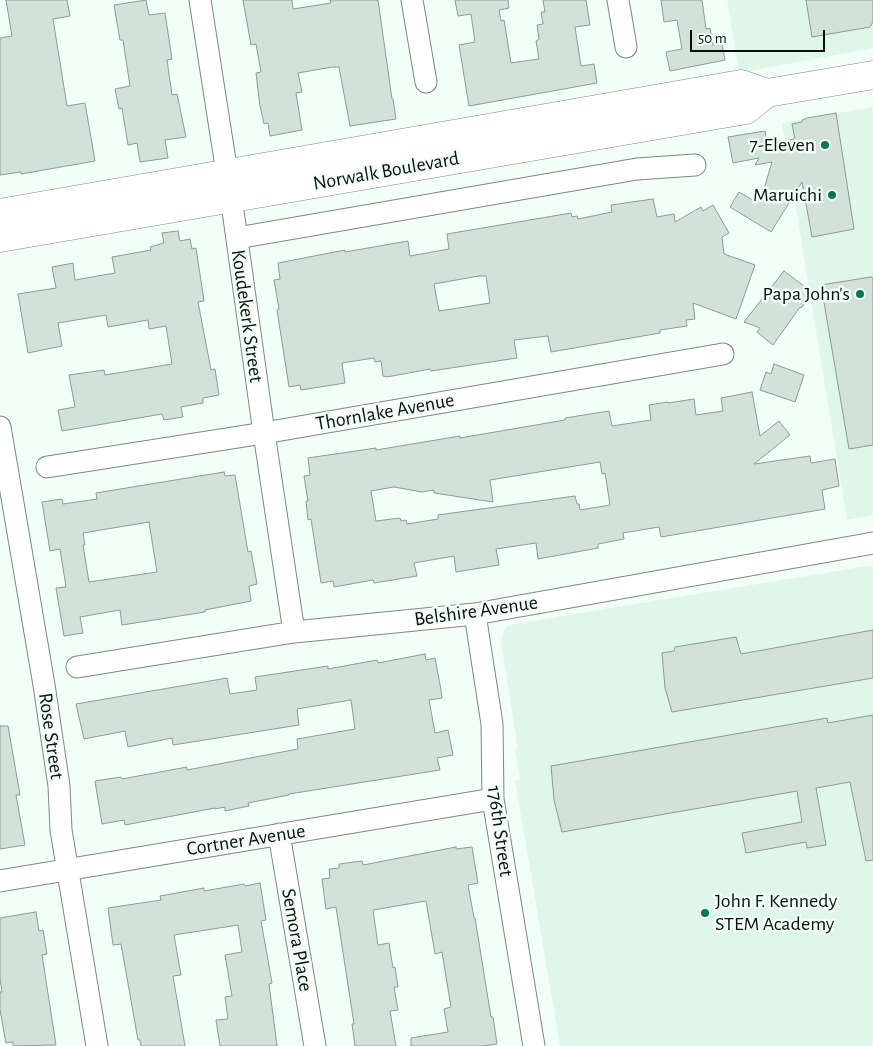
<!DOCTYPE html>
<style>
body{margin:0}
#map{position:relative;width:873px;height:1046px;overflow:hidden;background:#f1fff7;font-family:"Alegreya Sans",sans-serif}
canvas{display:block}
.scale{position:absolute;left:690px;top:30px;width:135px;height:22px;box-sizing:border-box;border:2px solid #090e0b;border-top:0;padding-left:6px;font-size:15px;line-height:18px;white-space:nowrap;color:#090e0b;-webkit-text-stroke:4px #f1fff7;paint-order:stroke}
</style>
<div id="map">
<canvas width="873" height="1046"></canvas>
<div class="scale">50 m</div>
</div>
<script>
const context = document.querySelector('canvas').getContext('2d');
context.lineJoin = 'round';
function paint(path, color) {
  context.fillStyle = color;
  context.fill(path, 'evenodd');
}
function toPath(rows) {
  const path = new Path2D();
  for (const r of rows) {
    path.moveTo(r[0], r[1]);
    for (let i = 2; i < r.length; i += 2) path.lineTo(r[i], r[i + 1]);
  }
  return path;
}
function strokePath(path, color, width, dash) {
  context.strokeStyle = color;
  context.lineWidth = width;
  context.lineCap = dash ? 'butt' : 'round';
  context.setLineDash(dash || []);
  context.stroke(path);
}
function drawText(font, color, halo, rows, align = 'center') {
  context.font = font + ' "Alegreya Sans",sans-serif';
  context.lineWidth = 5;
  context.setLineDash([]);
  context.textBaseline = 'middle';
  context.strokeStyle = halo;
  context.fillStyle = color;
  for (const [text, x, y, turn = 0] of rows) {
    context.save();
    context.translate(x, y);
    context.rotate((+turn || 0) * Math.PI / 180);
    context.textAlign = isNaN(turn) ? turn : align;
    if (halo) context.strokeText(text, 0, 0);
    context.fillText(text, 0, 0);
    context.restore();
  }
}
paint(toPath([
 [727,0,873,0,873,48,739,73],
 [873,107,873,515,847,520,782,123],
 [873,565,873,1046,560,1046,515,780,520,779,515,749,518,748,501,643,504,630,509,625,515,624]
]), '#def7e9');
const building = toPath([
 [6,0,67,0,70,16,53,19,67,106,85,103,95,161,21,174,21,172,0,175,0,38,12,36,6,0],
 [146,0,149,15,165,13,172,59,167,60,172,95,177,94,186,137,165,140,168,158,140,162,137,143,128,145,122,108,119,109,115,89,130,86,123,40,120,40,114,5,146,0],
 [243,0,292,0,293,9,331,3,330,0,378,0,392,99,393,99,396,119,350,126,339,67,332,67,298,73,302,92,296,93,302,130,270,136,268,123,264,124,260,106,256,73,261,72,256,44,251,45,243,0],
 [455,0,508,0,509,8,499,10,501,21,504,20,511,63,539,59,536,41,539,39,537,25,543,24,541,12,545,12,543,0,586,0,590,25,575,27,581,66,594,64,597,83,469,106,459,45,475,42,471,14,458,16,455,0],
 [661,0,702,0,706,29,710,28,713,45,722,43,725,60,670,71,666,52,682,49,677,20,664,22,661,0],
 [806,0,873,0,873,22,870,27,812,37,806,0],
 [836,113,854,229,812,237,802,182,771,232,730,207,739,192,756,202,764,189,772,162,755,165,759,158,733,163,728,137,765,131,768,145,769,143,795,139,792,124,802,122,802,120,807,118,836,113],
 [653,199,657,217,674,214,675,222,701,207,703,211,713,205,729,233,722,237,724,254,755,265,736,319,693,303,695,319,686,320,687,326,660,330,660,333,551,352,548,336,514,340,517,358,431,371,430,369,387,377,383,376,381,361,375,362,374,358,342,363,345,383,301,390,300,385,289,387,277,310,279,309,274,280,280,279,278,263,345,250,345,252,408,241,410,256,449,249,447,234,571,213,572,217,577,216,578,219,612,212,611,205,653,199],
 [479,276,486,276,490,303,439,311,434,284,479,276],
 [178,231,180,241,190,239,192,249,196,248,204,301,198,302,211,370,215,369,219,395,203,398,203,403,181,407,183,417,164,420,162,414,62,431,58,410,75,407,69,375,104,370,105,375,172,364,166,326,149,329,148,320,108,327,106,315,58,323,62,346,28,353,18,294,56,288,52,267,73,263,75,280,115,273,112,257,151,250,150,247,164,243,162,233,178,231],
 [784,271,813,293,801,308,800,307,773,345,757,332,760,328,744,322,784,271],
 [871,277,873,278,873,445,849,449,821,285,871,277],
 [774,364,804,375,795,402,760,390,766,372,771,374,774,364],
 [752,392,760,436,779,421,790,435,754,464,810,456,811,463,835,459,839,486,822,490,825,509,661,537,659,527,623,533,624,539,598,544,598,548,538,559,536,543,496,549,499,565,456,572,454,556,414,563,417,576,374,583,373,580,334,587,333,581,321,583,311,519,308,520,306,501,308,501,304,476,310,475,308,458,376,448,376,450,460,436,460,438,565,420,565,418,609,411,612,426,651,420,649,405,668,402,668,403,694,399,696,415,723,411,721,398,752,392],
 [600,462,602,474,605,473,610,505,580,510,579,504,577,504,575,496,438,515,438,519,407,524,406,520,401,521,400,518,376,521,371,491,394,487,422,492,434,490,434,493,493,502,490,480,600,462],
 [224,472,225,476,235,475,248,552,251,551,257,584,249,586,251,601,205,610,205,612,122,625,120,610,80,617,83,633,64,636,56,588,66,587,60,549,50,551,42,502,62,499,63,504,97,499,96,493,224,472],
 [149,522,157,572,89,582,83,545,85,545,83,533,149,522],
 [873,630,873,678,672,712,665,688,662,653,674,651,675,647,736,637,741,654,873,630],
 [425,654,426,660,435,658,441,690,442,698,429,700,435,733,448,730,453,755,437,758,440,770,289,794,289,795,248,803,249,806,225,811,225,807,215,809,215,808,125,825,124,820,102,824,95,781,121,777,122,779,187,767,187,770,298,749,297,739,355,729,351,700,297,709,299,725,173,745,172,738,128,747,125,731,84,739,76,704,227,678,230,694,257,690,255,677,328,666,328,669,377,660,378,663,425,654],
 [873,715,873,860,866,861,850,782,816,788,826,845,807,848,806,842,746,853,742,833,802,822,797,791,562,832,554,800,551,766,827,718,828,723,873,715],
 [0,726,8,726,20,795,16,795,25,845,0,849,0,726],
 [456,847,456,849,472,847,478,883,468,885,474,918,475,918,491,1017,493,1017,497,1044,483,1046,411,1046,411,1038,448,1032,444,1009,451,1007,442,952,435,954,426,901,373,910,378,945,389,943,393,968,395,967,398,987,394,987,398,1010,390,1011,396,1046,355,1046,352,1024,354,1024,336,907,326,909,322,879,330,878,329,869,339,868,339,864,362,861,363,865,456,847],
 [260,883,266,920,261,921,272,983,269,984,277,1046,220,1046,216,1020,228,1019,225,997,232,996,225,955,242,952,238,925,174,935,181,975,173,976,185,1046,141,1046,140,1040,138,1040,121,944,113,945,108,908,161,900,160,896,204,888,204,891,244,884,245,886,260,883],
 [36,912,39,931,43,930,47,954,42,955,56,1045,13,1046,13,1042,6,1043,0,1010,0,992,2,992,0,978,0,918,36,912]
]);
paint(building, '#d2e2d9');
strokePath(building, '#8b9b92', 1);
const minor = toPath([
 [200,0,234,218,264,433,294,632],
 [412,0,426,82],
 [618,0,626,47],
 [237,238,637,169,695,165],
 [0,427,44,685,59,786,61,830,97,1046],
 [47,467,264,433,723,354],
 [475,614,492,724,493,799,534,1046],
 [77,667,294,632,475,614,873,543],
 [279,834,315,1046],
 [0,881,493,799]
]);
const secondary = toPath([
 [0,213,741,84,767,93,873,75],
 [0,238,746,110,767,93]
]);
strokePath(minor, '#7b8a81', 23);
strokePath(secondary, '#7b8a81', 29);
strokePath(minor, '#fff', 21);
strokePath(secondary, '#fff', 28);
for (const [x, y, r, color] of [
 [825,145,5,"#0c764f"],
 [832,195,5,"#0c764f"],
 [860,294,5,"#0c764f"],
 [705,913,5,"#0c764f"]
]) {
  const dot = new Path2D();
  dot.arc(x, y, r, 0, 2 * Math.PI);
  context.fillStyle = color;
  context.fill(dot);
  strokePath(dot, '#f1fff7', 2);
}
drawText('20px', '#090e0b', '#f1fff7', [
 ["7-Eleven",815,145],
 ["Maruichi",822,195],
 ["Papa John's",850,294],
 ["John F. Kennedy",715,901,"left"],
 ["STEM Academy",715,924,"left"]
], 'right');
drawText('20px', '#090e0b', '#f1fff7', [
 ["Norwalk Boulevard",386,171,-10],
 ["Koudekerk Street",247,316,82],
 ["Thornlake Avenue",385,412,-10],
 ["Belshire Avenue",476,611,-8],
 ["Rose Street",51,736,82],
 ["176th Street",500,831,82],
 ["Cortner Avenue",246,840,-9],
 ["Semora Place",297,940,80]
]);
</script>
